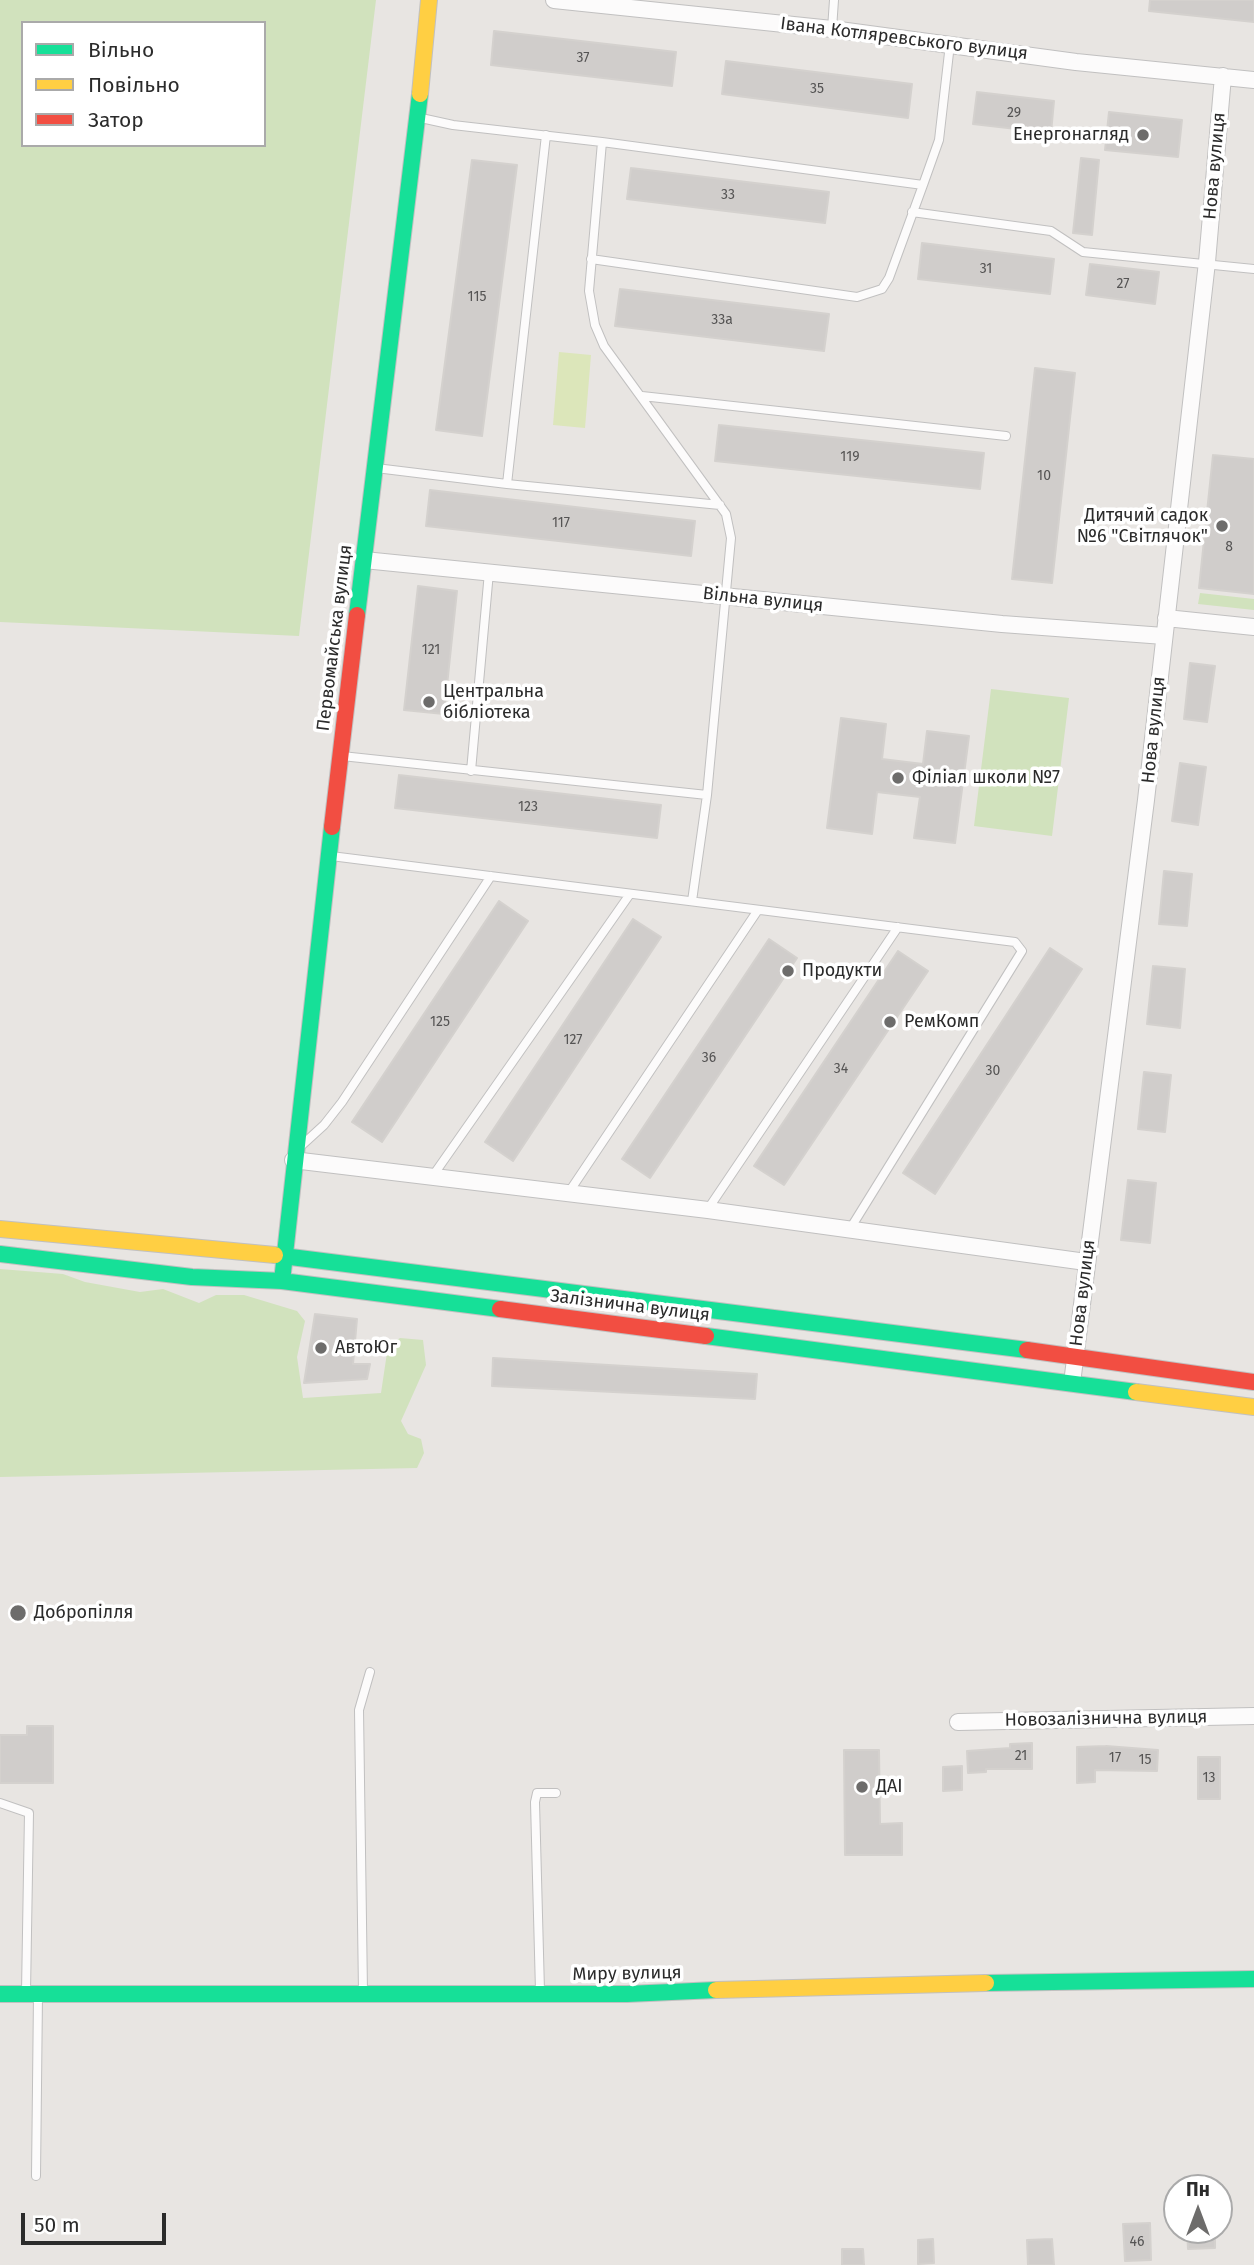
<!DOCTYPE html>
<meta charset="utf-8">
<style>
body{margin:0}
#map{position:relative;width:1254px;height:2265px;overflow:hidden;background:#e8e5e2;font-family:"Fira Sans",sans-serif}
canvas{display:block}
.legend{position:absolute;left:21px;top:21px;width:245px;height:126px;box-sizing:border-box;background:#fff;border:2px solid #aaa;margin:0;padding:9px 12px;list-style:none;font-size:21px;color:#2b2b2b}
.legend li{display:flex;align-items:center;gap:14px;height:35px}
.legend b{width:35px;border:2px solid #aaa}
.north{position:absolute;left:1163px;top:2174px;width:70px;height:70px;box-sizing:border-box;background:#fff;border:2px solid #aaa;border-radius:50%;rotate:0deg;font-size:19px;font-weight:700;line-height:28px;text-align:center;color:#2b2b2b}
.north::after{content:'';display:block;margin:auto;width:24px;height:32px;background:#6d6c6b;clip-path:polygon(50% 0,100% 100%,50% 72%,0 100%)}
.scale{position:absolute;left:21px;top:2213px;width:145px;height:32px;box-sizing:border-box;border:4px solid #2b2b2b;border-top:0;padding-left:9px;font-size:21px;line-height:24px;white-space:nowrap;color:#2b2b2b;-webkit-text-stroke:5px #fff;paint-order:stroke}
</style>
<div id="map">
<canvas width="1254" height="2265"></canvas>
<ul class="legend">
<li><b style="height:9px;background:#16e098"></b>Вільно</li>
<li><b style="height:9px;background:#ffcf43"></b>Повільно</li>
<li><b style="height:9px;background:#f24e42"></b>Затор</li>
</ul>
<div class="north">Пн</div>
<div class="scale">50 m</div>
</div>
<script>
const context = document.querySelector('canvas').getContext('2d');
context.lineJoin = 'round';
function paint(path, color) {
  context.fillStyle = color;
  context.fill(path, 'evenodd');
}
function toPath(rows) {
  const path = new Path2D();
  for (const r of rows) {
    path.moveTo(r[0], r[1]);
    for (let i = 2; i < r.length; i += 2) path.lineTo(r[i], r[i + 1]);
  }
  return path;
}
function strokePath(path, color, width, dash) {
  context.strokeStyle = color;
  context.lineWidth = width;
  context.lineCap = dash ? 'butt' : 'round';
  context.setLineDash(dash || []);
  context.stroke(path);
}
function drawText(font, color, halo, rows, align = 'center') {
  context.font = font + ' "Fira Sans",sans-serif';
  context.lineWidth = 7;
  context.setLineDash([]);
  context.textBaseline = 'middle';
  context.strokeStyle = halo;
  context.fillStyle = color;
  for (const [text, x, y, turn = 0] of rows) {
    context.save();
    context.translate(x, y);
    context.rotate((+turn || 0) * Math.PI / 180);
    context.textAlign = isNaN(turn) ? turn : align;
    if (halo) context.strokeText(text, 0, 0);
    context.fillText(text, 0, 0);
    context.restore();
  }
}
paint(toPath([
 [0,0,376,0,299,636,0,622],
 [23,23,264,23,264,145,23,145],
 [1200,593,1254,599,1254,610,1198,604],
 [991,689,1069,698,1052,836,974,826],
 [0,1269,63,1274,85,1282,140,1292,163,1289,199,1303,216,1295,244,1295,297,1311,305,1321,297,1357,303,1398,381,1393,388,1346,400,1338,423,1340,426,1365,401,1421,408,1434,421,1439,424,1453,417,1468,0,1477]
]), '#d1e2bd');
paint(toPath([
 [559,352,591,355,585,428,553,425]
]), '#dce6ba');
const building = toPath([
 [1150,0,1254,0,1254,22,1149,11,1150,0],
 [494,31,676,52,672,86,491,65,494,31],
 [726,61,912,84,908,118,722,94,726,61],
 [977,92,1054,101,1051,133,973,124,977,92],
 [1109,112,1182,120,1178,157,1105,150,1109,112],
 [1081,158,1099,160,1092,235,1073,233,1081,158],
 [472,160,517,165,482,436,436,430,472,160],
 [631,168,829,192,825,223,627,199,631,168],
 [922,243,1054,259,1050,294,918,279,922,243],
 [1090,264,1159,272,1155,304,1086,295,1090,264],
 [620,289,829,314,824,351,615,326,620,289],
 [1035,368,1075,373,1052,583,1012,579,1035,368],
 [719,425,984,453,980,489,715,461,719,425],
 [1213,455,1254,459,1254,594,1199,588,1213,455],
 [430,490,695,521,691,556,426,526,430,490],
 [418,586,457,591,444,714,404,710,418,586],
 [1190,663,1215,666,1207,722,1184,719,1190,663],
 [841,718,886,724,882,759,923,764,927,731,969,736,955,843,914,838,920,797,877,792,872,834,827,828,841,718],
 [1180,763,1206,767,1198,825,1172,821,1180,763],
 [399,775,661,805,657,838,395,808,399,775],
 [1164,871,1192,874,1187,926,1159,924,1164,871],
 [499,901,528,921,382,1142,352,1122,499,901],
 [633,919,661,937,513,1161,485,1142,633,919],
 [769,939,797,958,650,1178,622,1159,769,939],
 [1050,948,1082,969,935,1194,903,1173,1050,948],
 [898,951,928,971,784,1185,754,1166,898,951],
 [1153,966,1185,969,1180,1028,1147,1024,1153,966],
 [1144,1072,1171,1075,1165,1132,1138,1129,1144,1072],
 [1128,1180,1156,1183,1150,1243,1121,1240,1128,1180],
 [315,1314,357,1319,353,1364,370,1364,367,1379,304,1383,315,1314],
 [493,1358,757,1374,755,1399,492,1386,493,1358],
 [27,1726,53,1726,53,1783,0,1783,0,1735,27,1735,27,1726],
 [1032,1743,1032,1769,986,1769,986,1772,968,1773,967,1751,1010,1748,1010,1744,1032,1743],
 [1106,1746,1158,1750,1157,1771,1095,1770,1095,1782,1077,1783,1077,1747,1106,1746],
 [844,1750,879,1750,880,1824,902,1823,902,1855,845,1855,844,1750],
 [1198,1757,1220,1757,1220,1799,1198,1799,1198,1757],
 [962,1766,962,1790,943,1791,943,1767,962,1766],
 [1150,2223,1151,2260,1125,2261,1123,2224,1150,2223],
 [1187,2230,1215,2230,1215,2248,1188,2249,1187,2230],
 [933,2239,934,2263,918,2264,918,2240,933,2239],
 [1052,2239,1054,2265,1028,2265,1027,2240,1052,2239],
 [842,2249,863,2249,864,2265,842,2265,842,2249]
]);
paint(building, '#d0cdcb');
strokePath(building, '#d4d1ce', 2);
const lane = toPath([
 [832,29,834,0],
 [421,118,453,125,602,142,589,291,595,325,604,346,726,514,731,538,707,795,692,901],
 [602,142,923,185,939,140,950,44],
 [912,212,1051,231,1083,252,1254,269],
 [591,259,857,297,882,289,889,278,923,185],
 [642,396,1006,436],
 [376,468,507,484,546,135],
 [507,484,720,505],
 [342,756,707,795],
 [471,771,489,572],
 [331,856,1015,942,1022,951,850,1229],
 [301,1146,324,1125,342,1102,491,876],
 [432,1177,630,894],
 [569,1192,758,910],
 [708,1209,898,927],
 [0,1803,29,1813,26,1992],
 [540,1991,535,1802,537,1793,556,1793],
 [363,1992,359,1710,370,1672],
 [36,2176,38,1995]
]);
const street = toPath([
 [554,0,832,29,1076,62,1254,80],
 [364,560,1002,624,1164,636],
 [1166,618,1254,627],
 [293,1160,708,1210,1086,1262],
 [1072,1383,1146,800,1207,262,1223,76],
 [958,1722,1254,1716]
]);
const fast = toPath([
 [357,615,420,94],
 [0,1254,192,1277,282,1281,500,1309],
 [275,1255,1027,1350],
 [282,1281,332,827],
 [706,1336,1136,1392],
 [986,1983,1254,1979],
 [0,1994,627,1994,716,1990]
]);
const slow = toPath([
 [420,94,429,0],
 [0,1229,275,1255],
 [1136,1392,1254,1407],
 [716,1990,986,1983]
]);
const jam = toPath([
 [332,827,357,615],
 [500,1309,706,1336],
 [1027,1350,1254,1382]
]);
strokePath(lane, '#c1c0c0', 10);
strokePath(street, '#c1c0c0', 18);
strokePath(fast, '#c1c0c0', 18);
strokePath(slow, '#c1c0c0', 18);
strokePath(jam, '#c1c0c0', 18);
strokePath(lane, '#fcfbfb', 8);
strokePath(street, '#fcfbfb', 16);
strokePath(fast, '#16e098', 16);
strokePath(slow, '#ffcf43', 16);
strokePath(jam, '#f24e42', 16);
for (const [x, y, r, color] of [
 [1143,135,7,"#6d6c6b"],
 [1222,526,7,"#6d6c6b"],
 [429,702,7,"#6d6c6b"],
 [898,778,7,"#6d6c6b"],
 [788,971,7,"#6d6c6b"],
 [890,1022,7,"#6d6c6b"],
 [321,1348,7,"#6d6c6b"],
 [18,1613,9,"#6d6c6b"],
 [862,1787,7,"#6d6c6b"]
]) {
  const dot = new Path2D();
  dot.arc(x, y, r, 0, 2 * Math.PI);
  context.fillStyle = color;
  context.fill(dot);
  strokePath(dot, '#fff', 2.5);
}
drawText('14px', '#555454', null, [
 ["37",583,58],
 ["35",817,89],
 ["29",1014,113],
 ["33",728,195],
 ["31",986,269],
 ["27",1123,284],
 ["115",477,297],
 ["33а",722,320],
 ["119",850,457],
 ["10",1044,476],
 ["117",561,523],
 ["8",1229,547],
 ["121",431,650],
 ["123",528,807],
 ["125",440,1022],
 ["127",573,1040],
 ["36",709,1058],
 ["34",841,1069],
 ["30",993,1071],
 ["21",1021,1756],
 ["17",1115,1758],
 ["15",1145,1760],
 ["13",1209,1778],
 ["46",1137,2242]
]);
drawText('18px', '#2b2b2b', '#fff', [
 ["Івана Котляревського вулиця",904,39,7],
 ["Нова вулиця",1215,166,-85],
 ["Вільна вулиця",763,600,6],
 ["Первомайська вулиця",335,638,-83],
 ["Нова вулиця",1154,730,-84],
 ["Нова вулиця",1083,1293,-83],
 ["Залізнична вулиця",630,1306,7],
 ["Новозалізнична вулиця",1106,1719,-1],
 ["Миру вулиця",627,1974,-1]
]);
drawText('18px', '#2b2b2b', '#fff', [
 ["Енергонагляд",1129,135,"right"],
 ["Дитячий садок",1208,516,"right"],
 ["№6 \"Світлячок\"",1208,537,"right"],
 ["Центральна",443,692],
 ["бібліотека",443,713],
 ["Філіал школи №7",912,778],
 ["Продукти",802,971],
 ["РемКомп",904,1022],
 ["АвтоЮг",335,1348],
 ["Добропілля",34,1613],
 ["ДАІ",876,1787]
], 'left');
</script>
